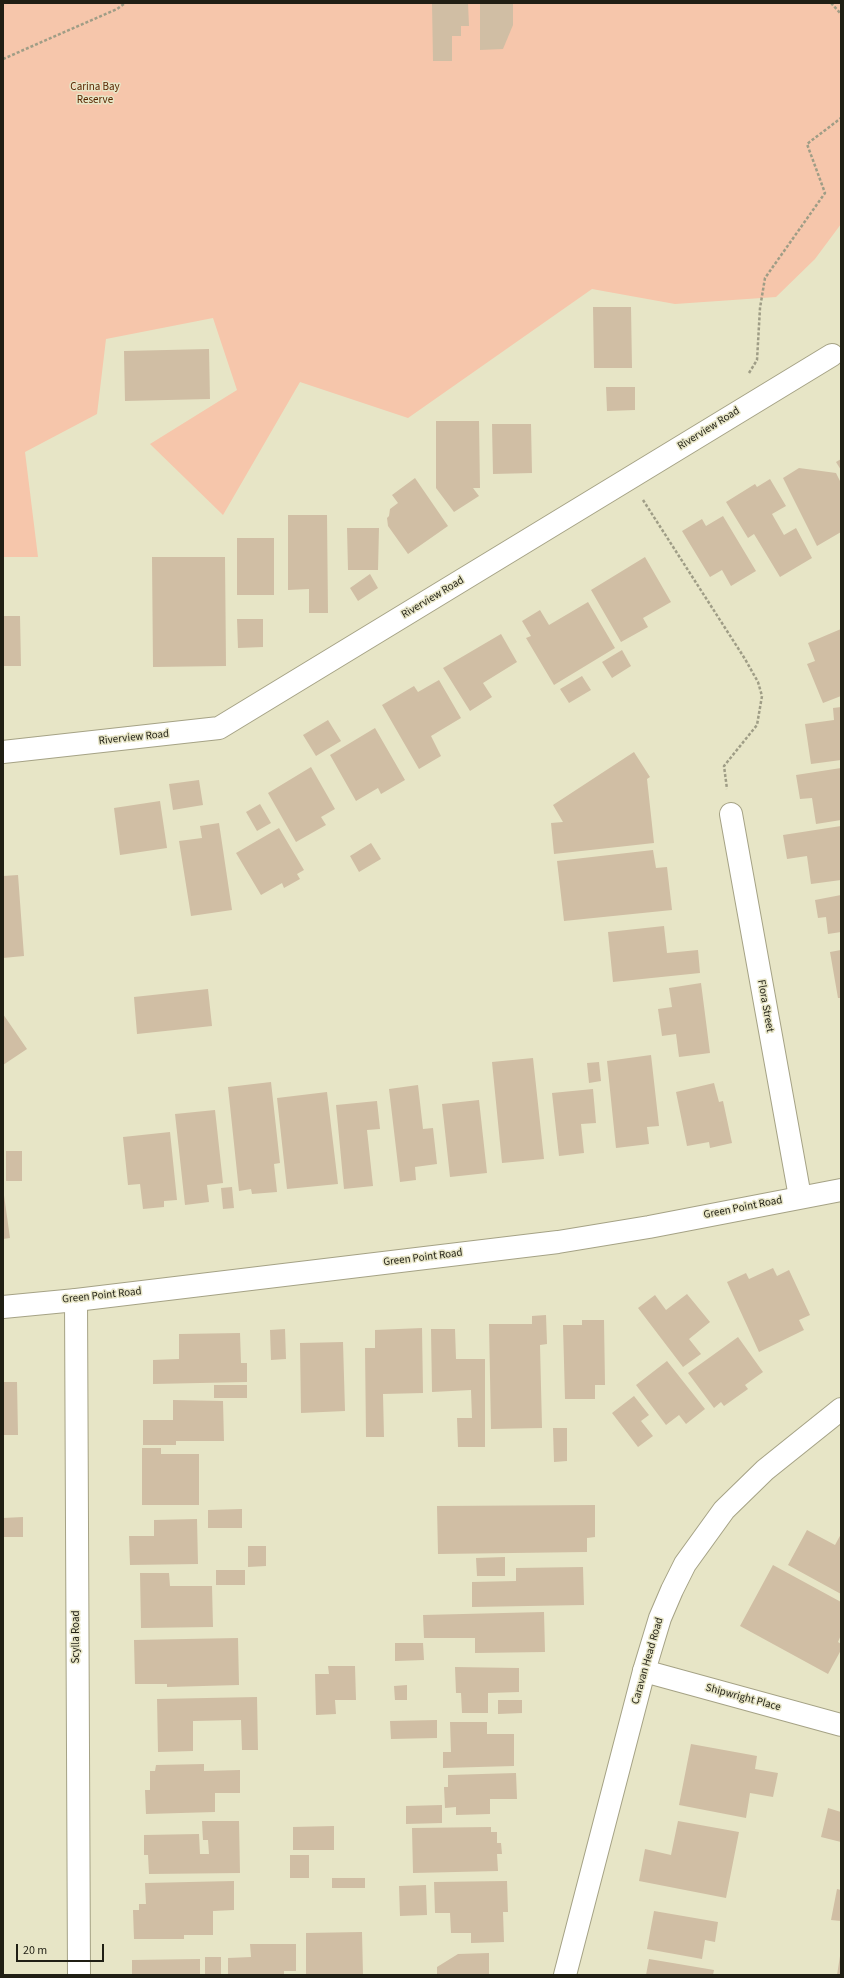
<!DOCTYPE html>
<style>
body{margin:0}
#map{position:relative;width:844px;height:1978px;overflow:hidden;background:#e7e5c6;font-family:"Source Sans 3",sans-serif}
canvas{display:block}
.frame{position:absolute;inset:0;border:4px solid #201f14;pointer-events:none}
.scale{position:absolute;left:16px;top:1944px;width:88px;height:18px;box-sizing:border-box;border:2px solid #201f14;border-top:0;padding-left:5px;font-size:12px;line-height:14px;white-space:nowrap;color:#201f14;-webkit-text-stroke:3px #e7e5c6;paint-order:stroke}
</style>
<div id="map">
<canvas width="844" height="1978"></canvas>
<div class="frame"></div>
<div class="scale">20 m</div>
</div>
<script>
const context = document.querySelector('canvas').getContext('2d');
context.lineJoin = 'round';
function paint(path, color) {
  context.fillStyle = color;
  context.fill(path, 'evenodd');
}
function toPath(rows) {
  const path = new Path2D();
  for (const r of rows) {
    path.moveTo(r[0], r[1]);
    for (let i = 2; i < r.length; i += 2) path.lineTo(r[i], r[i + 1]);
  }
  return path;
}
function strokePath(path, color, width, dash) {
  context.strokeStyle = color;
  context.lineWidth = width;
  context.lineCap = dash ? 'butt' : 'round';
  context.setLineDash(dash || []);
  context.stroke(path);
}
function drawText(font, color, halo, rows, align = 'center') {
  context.font = font + ' "Source Sans 3",sans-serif';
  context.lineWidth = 3;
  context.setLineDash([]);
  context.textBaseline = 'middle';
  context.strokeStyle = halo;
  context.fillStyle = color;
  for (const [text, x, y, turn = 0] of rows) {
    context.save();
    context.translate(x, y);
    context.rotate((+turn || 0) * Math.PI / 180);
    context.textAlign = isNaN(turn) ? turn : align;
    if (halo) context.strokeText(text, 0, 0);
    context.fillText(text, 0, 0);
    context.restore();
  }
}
paint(toPath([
 [3,3,841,3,841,224,815,259,776,297,675,304,592,289,408,418,300,382,223,515,150,444,237,390,213,318,106,339,97,414,25,452,38,557,3,557]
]), '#f6c6ab');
paint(toPath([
 [432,3,468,3,469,26,461,26,461,36,452,36,452,61,433,61],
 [480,3,513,3,513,25,503,49,480,50],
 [593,307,631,307,632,368,594,368],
 [209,349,210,399,125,401,124,351],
 [606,387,635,387,635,410,607,411],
 [436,421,479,421,480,488,473,488,479,496,454,512,436,488],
 [492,424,531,424,532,473,493,474],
 [841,459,841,470,836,462],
 [799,468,836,473,841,483,841,532,817,546,783,478],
 [415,478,448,526,408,554,388,526,387,518,389,516,390,509,398,503,392,495],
 [770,479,786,506,772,514,784,535,796,528,812,558,780,577,754,534,748,538,726,502,755,484,757,487],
 [288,515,327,515,328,613,309,613,309,589,288,590],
 [723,516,756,571,731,586,722,570,710,577,682,531,702,519,706,526],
 [347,528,379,528,378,570,348,570],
 [237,538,274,538,274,595,237,595],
 [152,557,225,557,226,666,153,667],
 [645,557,671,602,643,618,648,627,621,642,591,590],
 [370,574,378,588,358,601,350,588],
 [588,602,615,648,554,685,526,638,531,636,522,621,540,610,549,625],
 [3,616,20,616,21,666,3,666],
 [237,619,263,619,263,647,238,648],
 [841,629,841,696,823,703,807,664,815,661,808,643],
 [501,634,517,662,483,683,492,697,470,711,443,668],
 [622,650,631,666,612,678,602,662],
 [582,676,591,690,569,703,560,689],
 [439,680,461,718,431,736,441,756,419,769,382,705,414,686,418,692],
 [841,707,841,760,811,764,805,724,834,720,833,708],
 [328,720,341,741,316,756,303,735],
 [375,728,405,780,381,794,378,788,356,801,330,755],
 [634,752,650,777,647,779,654,843,554,854,551,823,563,822,553,805],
 [311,767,335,809,321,817,326,825,296,842,268,793],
 [841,768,841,820,816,824,812,798,800,799,796,775],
 [199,780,203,805,173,810,169,784],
 [160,801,167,848,120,855,114,808],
 [260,804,271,823,257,831,246,812],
 [219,823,232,910,191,916,179,841,202,838,200,826],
 [841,826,841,880,811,884,807,856,787,859,783,835],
 [279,828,304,870,297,874,300,879,284,888,282,883,261,895,236,853],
 [371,843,381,859,359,872,350,856],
 [653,850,656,868,667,867,672,910,564,921,557,861],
 [18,875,24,956,3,958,3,876],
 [841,895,841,932,828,934,826,917,818,918,815,900],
 [664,926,667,953,698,950,700,973,613,982,608,932],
 [841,950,841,998,838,998,830,952],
 [701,983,710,1053,679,1057,676,1034,662,1036,658,1009,672,1007,669,988],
 [208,989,212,1026,137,1034,134,997],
 [3,1014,27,1049,3,1065],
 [651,1055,659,1126,647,1127,649,1144,616,1148,607,1061],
 [533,1058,544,1159,502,1163,492,1062],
 [599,1062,601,1081,589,1083,587,1063],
 [271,1082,280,1163,274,1164,277,1192,252,1194,251,1189,239,1191,228,1087],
 [714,1083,719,1102,723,1101,732,1143,710,1148,709,1142,687,1146,676,1092],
 [418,1085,423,1129,433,1128,437,1164,415,1167,416,1180,400,1182,389,1089],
 [593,1089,596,1123,581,1124,584,1153,559,1156,552,1093],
 [327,1092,338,1184,287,1189,277,1098],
 [479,1100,487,1173,450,1177,442,1104],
 [377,1101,380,1129,367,1130,373,1186,344,1189,336,1105],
 [215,1110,223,1183,207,1185,209,1202,185,1205,175,1114],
 [170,1132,177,1200,164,1201,164,1207,143,1209,140,1184,128,1185,123,1137],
 [6,1151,22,1151,22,1181,6,1181],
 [232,1187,234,1208,223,1209,221,1188],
 [3,1188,10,1238,3,1239],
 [773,1268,777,1276,789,1270,810,1315,799,1320,804,1330,759,1352,727,1282,746,1273,749,1279],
 [687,1294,710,1322,689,1339,701,1354,683,1367,638,1308,655,1295,666,1310],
 [546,1315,547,1344,540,1345,542,1428,491,1429,489,1324,532,1324,532,1316],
 [582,1320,604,1320,605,1385,595,1385,595,1399,565,1399,563,1325,582,1325],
 [422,1328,423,1393,383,1394,384,1437,366,1437,365,1348,375,1348,375,1330],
 [285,1329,286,1359,271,1360,270,1330],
 [431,1329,455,1329,456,1359,485,1359,485,1447,458,1447,457,1418,472,1418,471,1390,432,1392],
 [240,1333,241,1363,247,1363,247,1382,153,1384,153,1360,179,1359,179,1334],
 [738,1337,763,1372,745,1385,748,1389,724,1406,721,1402,714,1408,688,1373],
 [343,1342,345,1411,301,1413,300,1343],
 [667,1361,705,1409,686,1424,679,1415,666,1425,636,1385],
 [3,1382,17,1382,18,1435,3,1435],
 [214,1385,247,1385,247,1398,214,1398],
 [634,1396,649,1415,641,1421,653,1436,638,1447,612,1413],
 [173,1400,223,1401,224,1441,176,1441,176,1445,143,1445,143,1420,173,1420],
 [553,1428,567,1428,567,1461,554,1462],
 [142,1448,161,1448,161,1454,199,1454,199,1505,142,1505],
 [595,1505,595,1537,587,1538,587,1552,438,1554,437,1506],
 [242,1509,242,1528,208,1528,208,1510],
 [23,1517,23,1537,3,1537,3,1518],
 [197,1519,198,1564,130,1565,129,1536,154,1536,154,1520],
 [807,1530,835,1545,841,1534,841,1594,788,1565],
 [248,1546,266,1546,266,1566,248,1567],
 [505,1557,505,1576,477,1576,476,1558],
 [773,1565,841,1602,841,1635,838,1642,841,1644,841,1650,828,1674,740,1626],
 [583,1567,584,1605,472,1607,472,1582,516,1581,516,1568],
 [216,1570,245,1570,245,1585,216,1585],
 [140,1573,169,1573,170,1586,212,1586,213,1627,141,1628],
 [544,1612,545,1652,475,1653,475,1638,424,1638,423,1615],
 [238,1638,239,1685,167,1687,167,1684,135,1684,134,1640],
 [395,1643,423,1643,424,1660,395,1661],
 [328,1666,355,1666,356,1700,335,1700,336,1714,316,1715,315,1674,329,1674],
 [455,1667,519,1668,519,1692,488,1693,488,1713,462,1713,461,1693,456,1693],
 [407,1685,407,1700,395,1700,394,1686],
 [257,1697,258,1750,242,1750,241,1720,193,1721,193,1751,158,1752,157,1699],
 [498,1700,522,1700,522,1713,498,1714],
 [437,1720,437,1738,391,1739,390,1721],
 [450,1722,487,1722,487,1734,514,1734,514,1766,443,1768,443,1752,451,1752],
 [691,1744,757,1756,755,1769,778,1773,773,1797,750,1793,746,1818,679,1805],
 [204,1764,204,1771,240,1770,240,1793,215,1793,215,1812,146,1814,145,1790,150,1790,150,1771,155,1771,156,1765],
 [516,1773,517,1799,490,1799,490,1814,456,1815,456,1807,445,1808,444,1787,448,1787,448,1775],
 [442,1805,442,1823,406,1824,406,1806],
 [828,1808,841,1812,841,1842,821,1837],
 [202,1821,239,1821,240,1873,149,1874,148,1855,144,1855,144,1835,199,1834,200,1854,209,1854,208,1840,203,1840],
 [678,1821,739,1832,726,1898,639,1881,645,1849,671,1855],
 [334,1826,334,1850,293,1850,293,1827],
 [491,1827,491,1832,497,1832,497,1843,501,1843,502,1854,497,1854,498,1871,413,1873,412,1828],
 [290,1855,309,1855,309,1878,290,1878],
 [332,1878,365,1878,365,1888,332,1888],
 [234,1881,234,1910,213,1911,213,1935,184,1935,184,1939,134,1939,133,1910,139,1910,139,1904,146,1904,145,1883],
 [507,1881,508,1912,503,1912,504,1942,471,1943,471,1933,451,1933,450,1913,435,1913,434,1882],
 [426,1885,427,1915,400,1916,399,1886],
 [837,1889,841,1890,841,1921,831,1920],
 [654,1911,718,1922,715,1942,705,1940,702,1959,647,1949],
 [362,1932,363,1975,306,1975,306,1933],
 [250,1944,296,1944,296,1971,284,1971,284,1975,228,1975,228,1958,251,1957],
 [489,1953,489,1975,437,1975,437,1967,458,1954],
 [840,1956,841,1975,837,1975],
 [205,1957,221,1957,221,1975,205,1975],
 [200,1959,200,1975,132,1975,132,1960],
 [649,1959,714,1970,713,1975,646,1975]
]), '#d0bea4');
const minor = toPath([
 [3,752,219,728,832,355],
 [731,814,800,1197],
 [76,1300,79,1975],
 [644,1671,841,1725]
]);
const tertiary = toPath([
 [3,1307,76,1300,558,1242,649,1227,841,1190],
 [565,1975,644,1671,660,1618,672,1590,685,1564,724,1510,765,1470,841,1409]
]);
strokePath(minor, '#a5a285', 24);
strokePath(tertiary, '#a5a285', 24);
strokePath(toPath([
 [831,3,841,14],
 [3,59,117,9,125,3],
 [749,373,757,360,760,308,765,278,825,193,807,144,841,118],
 [643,500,745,659,758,682,762,696,757,725,724,766,727,789]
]), '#9f9d86', 2.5, [3, 2]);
strokePath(minor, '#fff', 22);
strokePath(tertiary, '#fff', 22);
drawText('11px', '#592600', '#e7e5c6', [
 ["Carina Bay",95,88],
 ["Reserve",95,101]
]);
drawText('11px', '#201f14', '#e7e5c6', [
 ["Riverview Road",709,429,-32],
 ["Riverview Road",433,598,-31],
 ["Riverview Road",134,738,-6],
 ["Flora Street",765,1006,80],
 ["Green Point Road",743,1208,-11],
 ["Green Point Road",423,1258,-7],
 ["Green Point Road",102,1296,-6],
 ["Scylla Road",77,1637,-90],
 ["Caravan Head Road",648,1661,-74],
 ["Shipwright Place",743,1698,15]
]);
</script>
